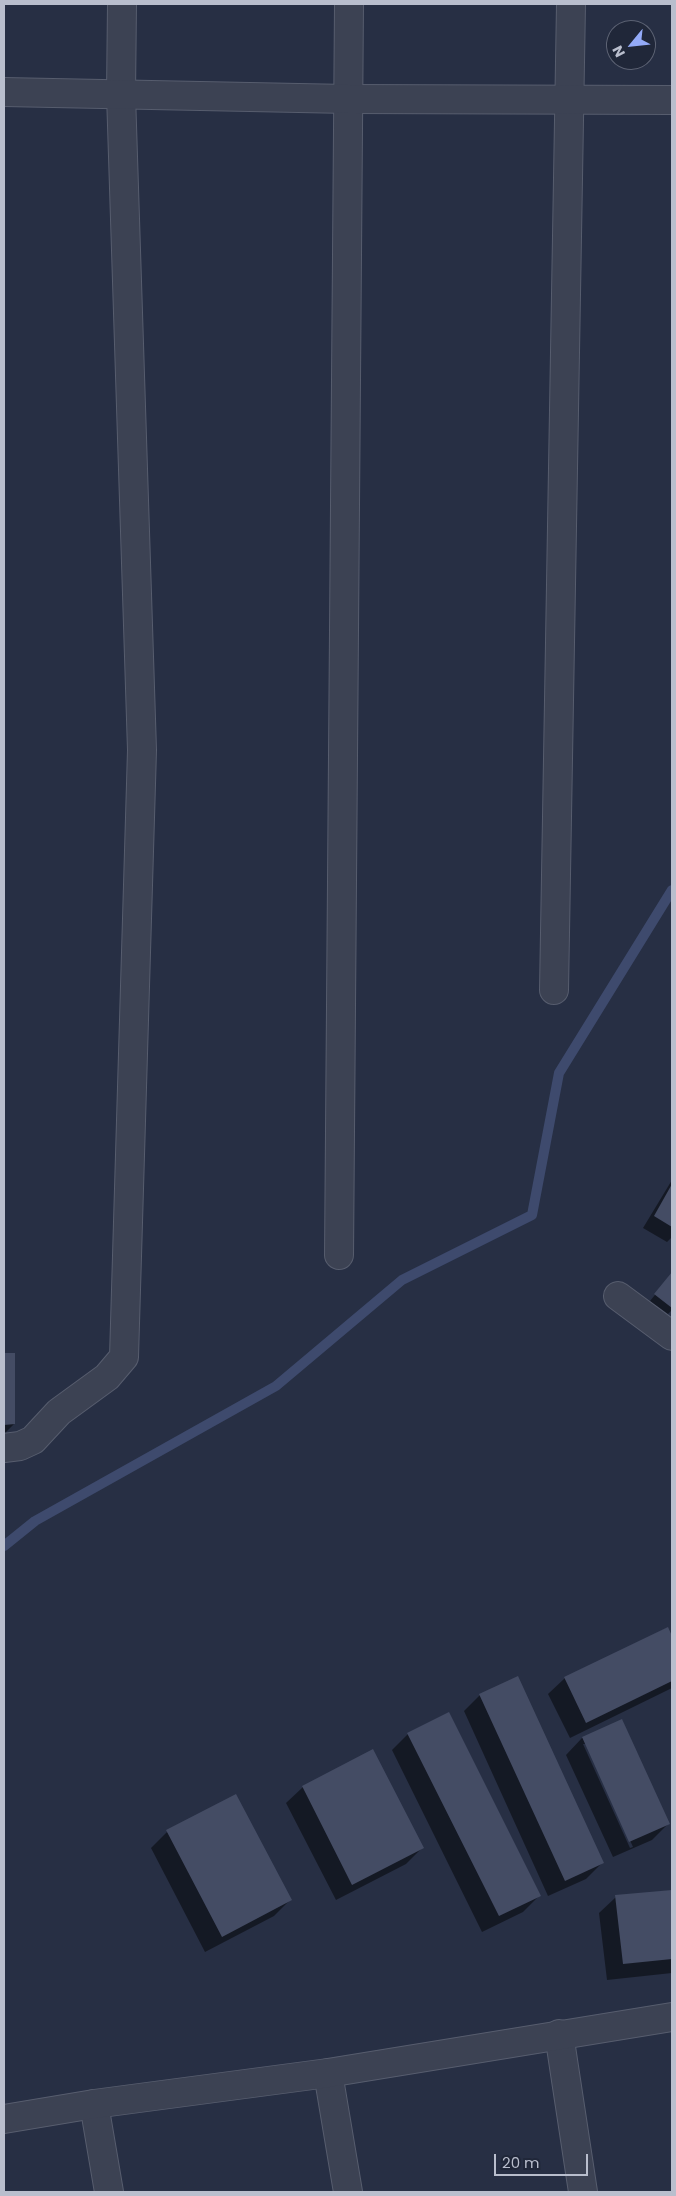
<!DOCTYPE html>
<style>
body{margin:0}
#map{position:relative;width:676px;height:2196px;overflow:hidden;background:#272f44;font-family:Poppins,sans-serif}
canvas{display:block}
.frame{position:absolute;inset:0;border:5px solid #b9becd;pointer-events:none}
.north{position:absolute;left:606px;top:20px;width:50px;height:50px;box-sizing:border-box;background:#202739;border:1px solid #5d6374;border-radius:50%;rotate:242deg;font-size:14px;font-weight:700;line-height:20px;text-align:center;color:#b9becd}
.north::after{content:'';display:block;margin:auto;width:18px;height:22px;background:#93aaf8;clip-path:polygon(50% 0,100% 100%,50% 72%,0 100%)}
.scale{position:absolute;left:494px;top:2154px;width:94px;height:22px;box-sizing:border-box;border:2px solid #b9becd;border-top:0;padding-left:6px;font-size:15px;line-height:18px;white-space:nowrap;color:#b9becd;-webkit-text-stroke:4px #202739;paint-order:stroke}
</style>
<div id="map">
<canvas width="676" height="2196"></canvas>
<div class="frame"></div>
<div class="north">N</div>
<div class="scale">20 m</div>
</div>
<script>
const context = document.querySelector('canvas').getContext('2d');
context.lineJoin = 'round';
function paint(path, color) {
  context.fillStyle = color;
  context.fill(path, 'evenodd');
}
function toPath(rows) {
  const path = new Path2D();
  for (const r of rows) {
    path.moveTo(r[0], r[1]);
    for (let i = 2; i < r.length; i += 2) path.lineTo(r[i], r[i + 1]);
  }
  return path;
}
function strokePath(path, color, width, dash) {
  context.strokeStyle = color;
  context.lineWidth = width;
  context.lineCap = dash ? 'butt' : 'round';
  context.setLineDash(dash || []);
  context.stroke(path);
}
paint(toPath([
 [672,1180,672,1237,667,1242,643,1228],
 [672,1274,672,1310,668,1314,650,1301],
 [4,1354,13,1354,14,1424,4,1434],
 [667,1628,672,1639,672,1688,570,1738,548,1694,565,1678],
 [480,1695,602,1863,586,1879,548,1896,464,1711],
 [622,1720,668,1824,652,1840,613,1857,566,1755,582,1738],
 [583,1744,586,1744,633,1847,630,1848],
 [408,1734,540,1895,523,1912,482,1932,392,1750],
 [303,1787,422,1848,406,1864,336,1900,286,1803],
 [167,1832,290,1900,274,1916,205,1952,151,1848],
 [672,1891,672,1973,607,1980,599,1913,616,1897]
]), '#0007');
strokePath(toPath([
 [4,1546,35,1521,276,1386,402,1280,532,1215,559,1073,672,890]
]), '#3e4a6d', 10);
paint(toPath([
 [672,1184,672,1227,654,1216],
 [672,1272,672,1308,654,1294],
 [4,1353,15,1353,15,1424,4,1425],
 [668,1627,672,1636,672,1681,586,1723,564,1677],
 [518,1676,604,1863,565,1881,479,1694],
 [449,1712,541,1896,499,1916,407,1733],
 [622,1719,670,1824,629,1842,582,1737],
 [373,1749,424,1848,352,1885,302,1786],
 [236,1794,292,1900,222,1937,166,1830],
 [672,1890,672,1959,623,1964,615,1895]
]), '#444c64');
const minor = toPath([
 [554,990,571,4],
 [339,1255,349,4],
 [618,1296,672,1336],
 [4,1448,20,1446,33,1440,59,1412,107,1377,124,1357,142,750,121,94,122,4],
 [559,2034,583,2192],
 [328,2073,348,2192],
 [94,2104,109,2192]
]);
const tertiary = toPath([
 [4,92,348,99,672,100],
 [4,2119,94,2104,328,2073,672,2017]
]);
strokePath(minor, '#575d6e', 30);
strokePath(tertiary, '#575d6e', 30);
strokePath(minor, '#3c4253', 28);
strokePath(tertiary, '#3c4253', 28);
</script>
